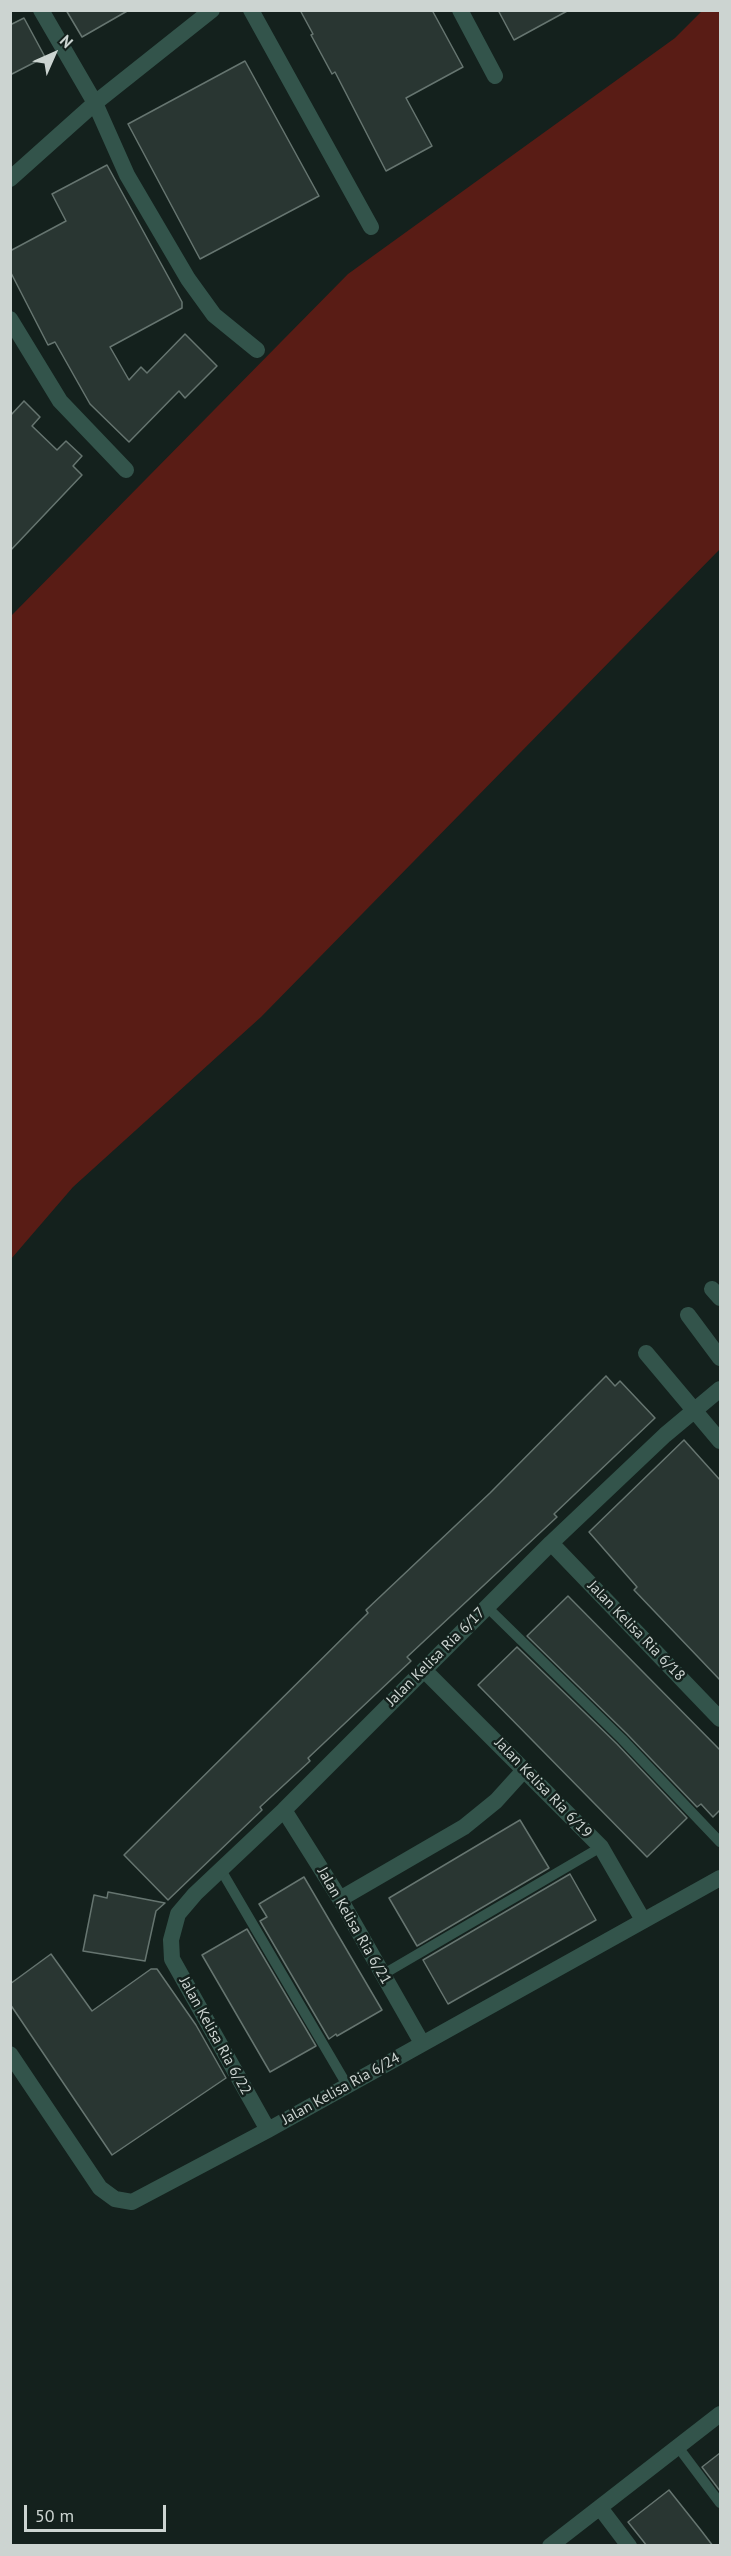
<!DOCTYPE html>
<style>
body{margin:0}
#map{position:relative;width:731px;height:2556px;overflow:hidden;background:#14211d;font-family:"PT Sans",sans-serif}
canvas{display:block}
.frame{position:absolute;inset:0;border:12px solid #ccd4d1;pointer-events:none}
.north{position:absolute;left:24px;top:24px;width:60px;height:60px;-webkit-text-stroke:4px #14211d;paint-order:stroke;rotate:45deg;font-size:16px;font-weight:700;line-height:24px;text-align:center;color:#ccd4d1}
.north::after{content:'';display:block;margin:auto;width:21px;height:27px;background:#ccd4d1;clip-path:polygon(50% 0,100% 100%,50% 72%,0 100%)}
.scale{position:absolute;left:24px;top:2505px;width:142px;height:27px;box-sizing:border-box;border:3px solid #ccd4d1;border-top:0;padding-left:8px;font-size:18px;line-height:21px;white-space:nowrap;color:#ccd4d1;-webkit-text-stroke:4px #14211d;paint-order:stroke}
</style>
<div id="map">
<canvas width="731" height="2556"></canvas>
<div class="frame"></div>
<div class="north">N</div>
<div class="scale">50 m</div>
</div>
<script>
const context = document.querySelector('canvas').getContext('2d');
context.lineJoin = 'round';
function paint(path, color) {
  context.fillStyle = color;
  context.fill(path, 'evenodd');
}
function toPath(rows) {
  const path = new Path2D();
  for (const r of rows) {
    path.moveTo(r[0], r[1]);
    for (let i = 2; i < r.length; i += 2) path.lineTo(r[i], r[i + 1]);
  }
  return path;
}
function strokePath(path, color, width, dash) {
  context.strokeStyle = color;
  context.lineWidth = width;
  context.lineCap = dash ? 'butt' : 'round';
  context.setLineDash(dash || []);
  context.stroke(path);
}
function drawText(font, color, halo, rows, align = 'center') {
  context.font = font + ' "PT Sans",sans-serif';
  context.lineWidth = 5;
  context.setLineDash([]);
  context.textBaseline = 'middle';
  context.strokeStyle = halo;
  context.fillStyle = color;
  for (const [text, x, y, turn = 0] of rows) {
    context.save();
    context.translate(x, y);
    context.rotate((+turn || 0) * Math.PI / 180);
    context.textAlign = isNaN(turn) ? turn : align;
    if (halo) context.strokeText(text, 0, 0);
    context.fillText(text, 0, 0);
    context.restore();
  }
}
paint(toPath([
 [702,11,720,11,720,549,261,1017,73,1187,11,1259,11,616,348,274,675,38]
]), '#591c15');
const building = toPath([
 [66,10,129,10,82,37,66,10],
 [300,10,432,10,463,67,406,98,432,146,386,171,335,72,332,74,311,35,313,34,300,10],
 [498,10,569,10,514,40,498,10],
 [24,18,45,57,10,75,10,25,24,18],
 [245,61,319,196,200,259,128,124,245,61],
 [107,165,182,302,182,308,110,347,129,380,141,367,147,373,185,334,217,366,185,398,179,391,129,442,90,404,55,342,48,345,10,271,10,251,66,221,52,194,107,165],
 [24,401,40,417,32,426,57,450,66,441,82,456,73,466,82,475,10,551,10,416,24,401],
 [606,1376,615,1386,620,1381,655,1418,554,1514,557,1517,543,1530,407,1657,411,1661,308,1758,310,1761,260,1807,262,1810,168,1900,124,1855,368,1613,366,1610,490,1493,606,1376],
 [684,1440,720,1480,720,1680,634,1590,637,1587,589,1532,684,1440],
 [568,1596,720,1750,720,1810,713,1817,701,1804,697,1807,627,1734,527,1636,568,1596],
 [517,1647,617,1744,687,1818,647,1857,478,1685,517,1647],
 [520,1820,549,1868,417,1946,389,1898,520,1820],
 [570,1874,596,1920,448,2004,423,1960,570,1874],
 [304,1877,382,2010,337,2036,336,2034,329,2039,260,1921,267,1917,259,1904,304,1877],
 [108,1892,165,1903,156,1911,145,1961,83,1951,94,1895,107,1898,108,1892],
 [247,1929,316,2046,270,2072,202,1955,247,1929],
 [51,1954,92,2011,151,1969,157,1969,196,2025,226,2078,112,2155,10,2004,10,1984,51,1954],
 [720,2453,720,2491,702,2467,720,2453],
 [669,2490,700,2529,713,2546,647,2546,628,2522,669,2490]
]);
paint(building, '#293632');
strokePath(building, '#667570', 1.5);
strokePath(toPath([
 [487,1607,622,1739,720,1842],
 [221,1870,347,2085],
 [382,1975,601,1847],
 [678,2447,720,2503]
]), '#33544b', 10);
strokePath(toPath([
 [41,10,95,103,127,175,188,279,214,315,257,350],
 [251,10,371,227],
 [460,10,495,76],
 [10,179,95,103,212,10],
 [10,319,60,401,126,470],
 [712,1289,720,1298],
 [688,1315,720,1358],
 [646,1353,720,1441],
 [551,1543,720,1719],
 [424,1670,601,1847,643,1920],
 [284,1810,340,1899,422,2043],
 [340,1899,464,1827,496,1801,525,1769],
 [10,2054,100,2188,115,2199,132,2202,268,2130,720,1878],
 [268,2130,172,1959,171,1940,178,1914,195,1894,284,1810,551,1543,665,1435,720,1389],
 [601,2509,629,2546],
 [550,2546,720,2414]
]), '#33544b', 16);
drawText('15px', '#ccd4d1', '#14211d', [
 ["Jalan Kelisa Ria 6/18",636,1631,46],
 ["Jalan Kelisa Ria 6/17",436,1657,-45],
 ["Jalan Kelisa Ria 6/19",543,1788,46],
 ["Jalan Kelisa Ria 6/21",354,1926,60],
 ["Jalan Kelisa Ria 6/22",215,2036,61],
 ["Jalan Kelisa Ria 6/24",341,2089,-29]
]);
</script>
